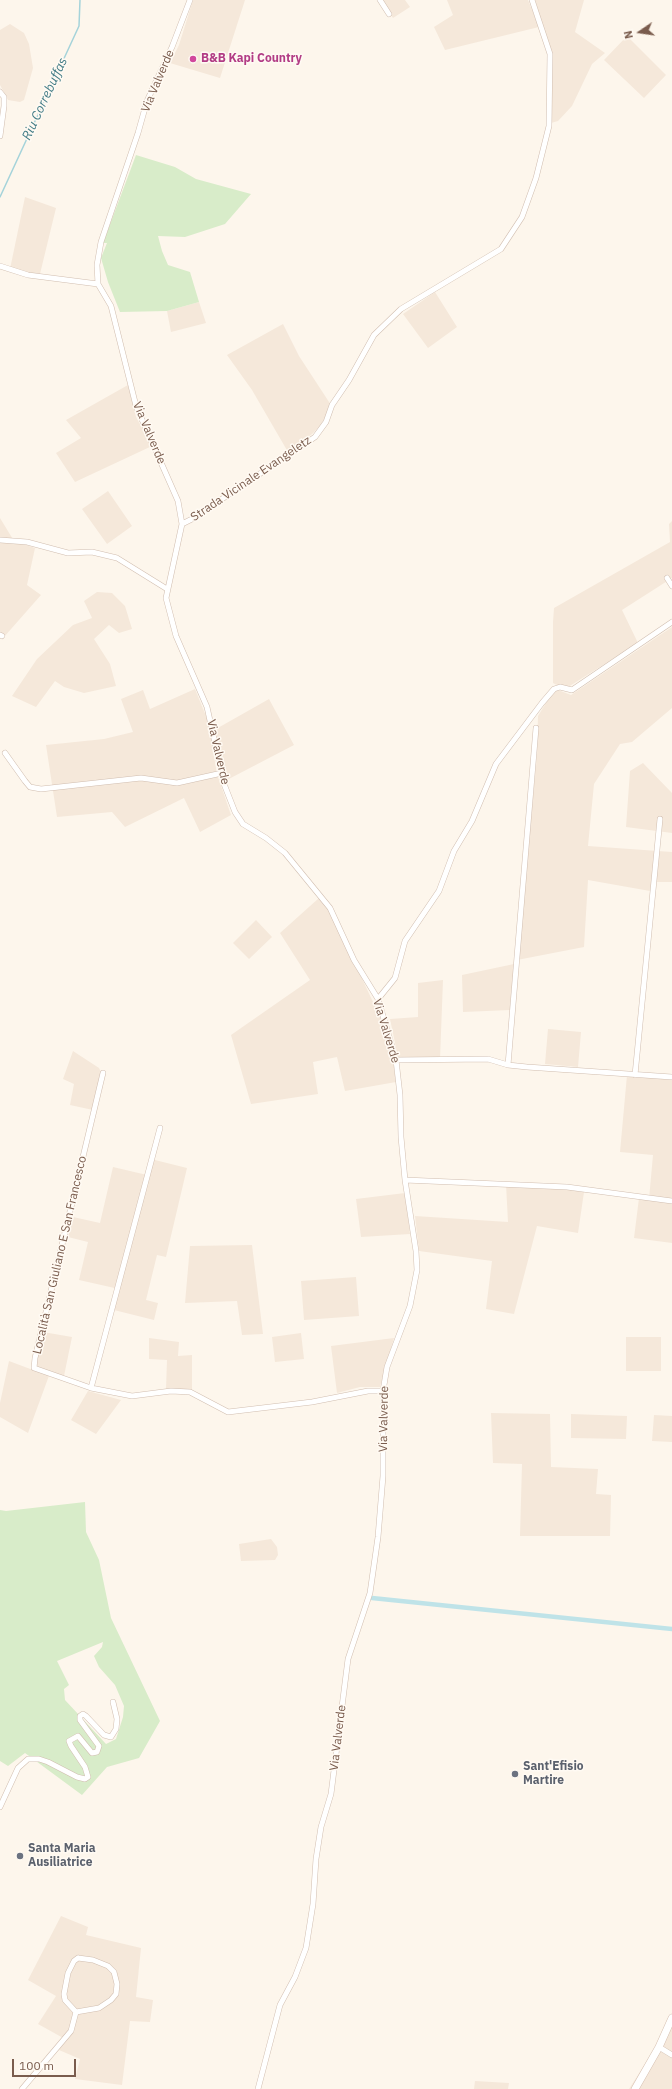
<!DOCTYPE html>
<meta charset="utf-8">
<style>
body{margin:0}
#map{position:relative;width:672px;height:2089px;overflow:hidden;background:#fdf6ec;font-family:"IBM Plex Sans",sans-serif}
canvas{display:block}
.north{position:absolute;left:620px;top:12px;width:40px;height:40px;-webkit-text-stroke:3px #fffaf3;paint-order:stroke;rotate:257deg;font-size:11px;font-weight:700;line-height:16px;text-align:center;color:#7a5c4d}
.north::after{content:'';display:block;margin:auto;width:14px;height:18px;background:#7a5c4d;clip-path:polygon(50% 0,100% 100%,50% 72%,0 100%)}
.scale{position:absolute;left:12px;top:2059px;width:64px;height:18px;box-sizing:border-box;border:2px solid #7a5c4d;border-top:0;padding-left:5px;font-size:12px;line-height:14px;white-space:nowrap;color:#7a5c4d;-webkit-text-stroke:3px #fffaf3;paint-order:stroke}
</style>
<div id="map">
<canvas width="672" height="2089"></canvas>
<div class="north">N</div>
<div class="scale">100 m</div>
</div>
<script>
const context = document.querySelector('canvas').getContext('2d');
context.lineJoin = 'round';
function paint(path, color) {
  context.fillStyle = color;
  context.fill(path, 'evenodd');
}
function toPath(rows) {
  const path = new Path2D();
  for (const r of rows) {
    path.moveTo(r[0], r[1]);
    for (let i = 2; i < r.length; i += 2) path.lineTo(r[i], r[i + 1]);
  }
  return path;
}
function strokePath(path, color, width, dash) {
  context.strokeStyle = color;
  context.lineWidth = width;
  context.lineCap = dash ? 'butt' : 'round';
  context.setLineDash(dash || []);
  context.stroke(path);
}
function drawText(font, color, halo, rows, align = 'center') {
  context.font = font + ' "IBM Plex Sans",sans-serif';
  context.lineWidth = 3;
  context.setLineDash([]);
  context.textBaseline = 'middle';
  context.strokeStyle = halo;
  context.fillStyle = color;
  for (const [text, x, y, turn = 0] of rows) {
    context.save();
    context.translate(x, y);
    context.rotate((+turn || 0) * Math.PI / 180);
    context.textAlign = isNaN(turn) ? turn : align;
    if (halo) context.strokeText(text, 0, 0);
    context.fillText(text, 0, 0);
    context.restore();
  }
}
paint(toPath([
 [193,0,245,0,220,78,170,63,179,45],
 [381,0,405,0,410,7,393,18],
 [447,0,528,0,539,27,445,50,434,27,453,15],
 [535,0,584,0,575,32,605,53,592,64,572,106,558,121,551,123,552,74,541,21],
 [10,24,24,33,29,44,33,68,24,100,20,102,8,100,0,85,0,30],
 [627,36,666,75,644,98,604,60],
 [25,197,56,208,39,278,10,269],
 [435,292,457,327,428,348,403,314],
 [199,302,206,323,171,332,167,311],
 [283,324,299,356,331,405,321,425,312,434,288,452,252,390,227,355],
 [128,385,136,417,152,446,75,482,56,453,81,438,66,420],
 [108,491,132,526,107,544,82,509],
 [0,518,14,541,35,548,27,585,41,595,4,637,0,634],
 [672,521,672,578,622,610,638,643,565,689,553,683,553,622,554,608,670,542,669,524],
 [97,592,112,593,125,606,132,629,119,633,109,625,94,639,110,664,116,686,84,693,64,687,55,681,36,707,12,696,37,659,73,625,92,618,84,601],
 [672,627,672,708,632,742,620,744,594,784,588,846,672,852,672,882,652,882,650,891,588,880,584,947,517,960,537,756,538,716,552,693,558,690,571,695],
 [195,689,208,721,217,774,231,815,200,832,184,798,125,827,112,812,57,817,46,745,104,739,133,732,121,699,143,690,150,709],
 [269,699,294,745,223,782,216,729],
 [643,763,672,793,672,833,626,827,630,771],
 [319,898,331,913,390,1038,396,1082,345,1091,337,1057,313,1062,318,1094,251,1104,231,1035,310,980,280,933],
 [256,920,272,937,249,959,233,943],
 [514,964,510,1010,463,1012,462,975],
 [443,980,440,1059,398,1057,390,1019,418,1017,418,983],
 [548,1029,581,1032,578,1067,545,1064],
 [73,1051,99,1068,102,1074,93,1110,70,1105,74,1084,63,1079],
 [627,1075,672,1080,672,1201,649,1199,653,1155,620,1152],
 [151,1159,187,1168,166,1257,157,1255,146,1300,158,1303,154,1320,114,1310,119,1289,79,1280,88,1242,68,1237,73,1217,100,1223,113,1167,147,1175],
 [506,1184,550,1187,584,1192,578,1233,537,1226,514,1314,486,1309,492,1261,419,1251,415,1216,508,1222],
 [405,1193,410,1234,361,1237,356,1199],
 [639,1198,672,1203,672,1243,634,1238],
 [252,1245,263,1334,242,1335,237,1301,185,1303,190,1246],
 [356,1277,359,1316,304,1320,301,1281],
 [43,1332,72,1337,64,1376,50,1373,28,1433,0,1417,0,1403,9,1361,33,1370],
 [301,1333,304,1359,275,1362,272,1337],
 [626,1337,661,1337,661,1371,626,1371],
 [149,1338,179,1342,178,1356,192,1355,192,1392,166,1389,167,1360,149,1359],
 [394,1338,380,1387,360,1387,337,1393,331,1346],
 [88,1391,121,1400,96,1434,71,1420],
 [491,1413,550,1414,551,1467,598,1469,596,1494,611,1495,610,1536,520,1536,522,1464,493,1463],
 [571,1414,627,1416,626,1439,571,1438],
 [654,1415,672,1416,672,1442,652,1441],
 [271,1539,277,1547,278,1555,275,1560,241,1561,239,1544],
 [61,1916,88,1927,86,1935,141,1948,136,1997,153,2000,150,2022,130,2021,122,2085,75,2079,80,2059,59,2050,65,2039,38,2024,56,1996,28,1980],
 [672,2021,672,2089,629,2089,657,2045],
 [475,2081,509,2083,508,2089,474,2089]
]), '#f5e8da');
paint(toPath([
 [136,155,175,167,196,179,251,194,225,224,185,237,158,236,162,251,168,265,190,272,199,302,167,311,120,312,108,282,101,258,107,243,103,243],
 [85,1502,86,1532,99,1560,111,1618,160,1721,139,1758,107,1767,82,1795,25,1753,8,1766,0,1761,0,1510,6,1511],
 [103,1642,102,1647,94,1656,99,1667,115,1685,124,1706,123,1717,116,1739,106,1744,65,1700,64,1689,69,1685,57,1661]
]), '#d8ecc9');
strokePath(toPath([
 [0,197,79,26,80,0]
]), '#a5d3da', 1.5);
strokePath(toPath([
 [372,1598,672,1629]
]), '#bfe3e8', 4.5);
const minor = toPath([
 [190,0,172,47,147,101,138,133,101,242,97,265,98,284,111,306,136,406,178,501,182,524,166,598,176,636,207,707,224,784,235,812,243,824,266,838,285,853,330,908,354,960,378,999,396,1060,400,1095,401,1137,405,1180,416,1251,417,1270,410,1306,387,1367,383,1391,383,1476,378,1537,370,1593,348,1659,331,1794,321,1827,316,1859,313,1904,306,1948,295,1977,280,2005,258,2089],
 [380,0,389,14],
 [0,92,4,97,4,106,0,136],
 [0,266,28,275,98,284],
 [182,524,192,519,315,437,326,422,332,405,349,380,374,335,401,309,501,249,522,217,536,178,549,126,550,54,532,0],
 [0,540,27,542,68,553,92,552,117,558,167,589],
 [667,578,672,586],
 [0,635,2,636],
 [5,753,25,781,30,787,41,789,141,778,177,783,222,773],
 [378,999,395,978,405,941,439,891,454,851,472,821,496,764,542,703,554,689,560,687,572,690,672,622],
 [396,1060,488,1059,508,1065,527,1067,672,1077],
 [508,1065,536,728],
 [103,1073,35,1358,34,1368,91,1388,132,1396,171,1391,190,1392,228,1412,312,1402,368,1391,383,1391],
 [635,1075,660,819],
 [405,1180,567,1187,672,1201],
 [91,1388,160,1128],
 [0,1807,18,1768,28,1759,39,1759,48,1762,77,1777,85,1779,88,1777,85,1767,71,1746,69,1741,78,1736,92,1753,97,1752,99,1746,80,1720,80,1716,83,1714,86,1716,104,1735,111,1737,116,1729,117,1719,113,1702],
 [78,1958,93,1960,108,1966,114,1972,117,1984,116,1994,111,2000,99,2008,76,2012,65,2000,64,1994,68,1973,74,1961,78,1958],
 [659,2047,672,2055],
 [22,2089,71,2031,76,2012]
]);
const secondary = toPath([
 [635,2089,659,2047,672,2018]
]);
strokePath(minor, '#d1beb0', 6);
strokePath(secondary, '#d6c0b0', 8);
strokePath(minor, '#fff', 5);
strokePath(secondary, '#fff', 7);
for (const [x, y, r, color] of [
 [193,59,4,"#d1479c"],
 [515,1774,4,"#6b7280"],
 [20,1856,4,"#6b7280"]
]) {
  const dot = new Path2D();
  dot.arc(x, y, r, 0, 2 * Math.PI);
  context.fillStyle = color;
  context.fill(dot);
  strokePath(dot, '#fffaf3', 1.5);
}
drawText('bold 12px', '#b23c85', '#fffaf3', [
 ["B&B Kapi Country",201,59]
], 'left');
drawText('12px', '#7a5c4d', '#fffaf3', [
 ["Via Valverde",158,81,-67],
 ["Via Valverde",149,433,67],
 ["Strada Vicinale Evangeletz",251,479,-34],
 ["Via Valverde",218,752,77],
 ["Via Valverde",386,1031,73],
 ["Località San Giuliano E San Francesco",60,1255,-77],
 ["Via Valverde",384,1419,-89],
 ["Via Valverde",338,1738,-83]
]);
drawText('bold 12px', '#5b616d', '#fffaf3', [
 ["Sant'Efisio",523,1767],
 ["Martire",523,1781],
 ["Santa Maria",28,1849],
 ["Ausiliatrice",28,1863]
], 'left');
drawText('italic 13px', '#437c86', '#fffaf3', [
 ["Riu Correbuffas",45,99,-65]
]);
</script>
